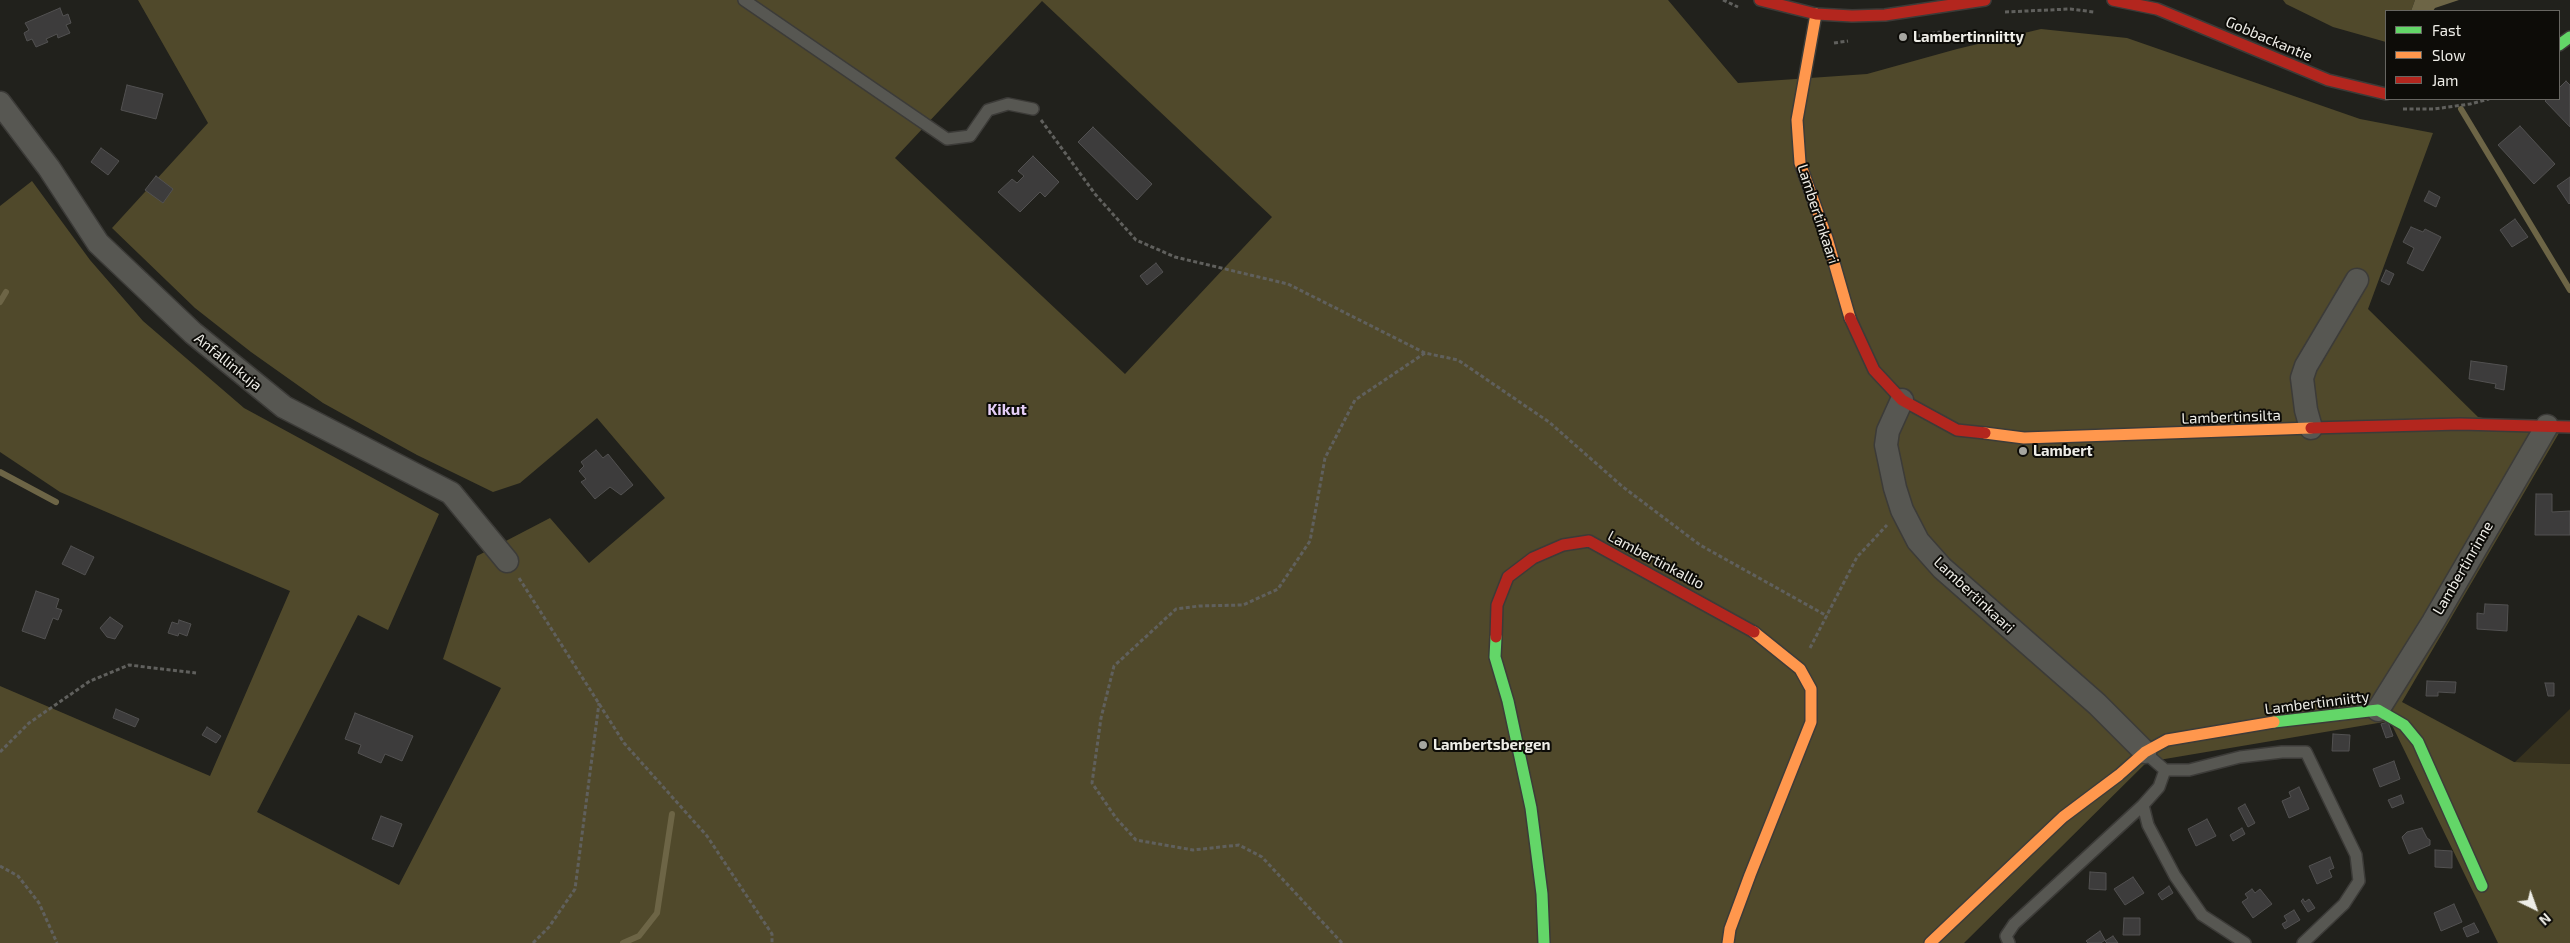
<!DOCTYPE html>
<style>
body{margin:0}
#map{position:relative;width:2570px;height:943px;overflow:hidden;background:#21211c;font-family:"Exo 2",sans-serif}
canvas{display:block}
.legend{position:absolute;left:2385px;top:10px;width:175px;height:90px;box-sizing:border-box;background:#0d0c08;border:1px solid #676661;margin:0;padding:6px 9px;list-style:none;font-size:15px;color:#eeede7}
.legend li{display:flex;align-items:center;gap:10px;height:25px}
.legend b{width:25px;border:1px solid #676661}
.north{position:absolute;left:2510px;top:883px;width:50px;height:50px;-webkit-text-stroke:4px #0d0c08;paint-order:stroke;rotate:138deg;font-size:14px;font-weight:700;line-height:20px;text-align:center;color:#eeede7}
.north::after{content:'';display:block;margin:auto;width:18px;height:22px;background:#eeede7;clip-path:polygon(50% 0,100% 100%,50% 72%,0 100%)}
</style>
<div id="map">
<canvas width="2570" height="943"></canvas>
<ul class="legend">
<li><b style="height:6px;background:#63d668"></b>Fast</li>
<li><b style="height:6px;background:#ff974d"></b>Slow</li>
<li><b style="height:6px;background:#b3261e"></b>Jam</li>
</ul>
<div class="north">N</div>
</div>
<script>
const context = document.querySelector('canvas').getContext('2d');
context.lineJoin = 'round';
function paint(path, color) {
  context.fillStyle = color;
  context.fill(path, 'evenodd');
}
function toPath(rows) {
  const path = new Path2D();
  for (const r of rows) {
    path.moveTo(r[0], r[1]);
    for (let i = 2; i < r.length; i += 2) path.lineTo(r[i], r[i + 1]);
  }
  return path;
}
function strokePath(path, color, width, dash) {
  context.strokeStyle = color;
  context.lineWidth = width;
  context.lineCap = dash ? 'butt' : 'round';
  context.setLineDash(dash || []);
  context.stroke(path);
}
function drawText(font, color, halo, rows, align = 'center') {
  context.font = font + ' "Exo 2",sans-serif';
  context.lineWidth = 4;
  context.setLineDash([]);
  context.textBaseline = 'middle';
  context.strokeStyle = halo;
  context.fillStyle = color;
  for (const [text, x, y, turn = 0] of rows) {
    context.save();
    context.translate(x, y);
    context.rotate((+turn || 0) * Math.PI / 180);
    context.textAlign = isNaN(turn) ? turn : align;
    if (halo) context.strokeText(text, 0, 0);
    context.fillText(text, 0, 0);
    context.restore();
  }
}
paint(toPath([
 [2570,709,2570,764,2515,762]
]), '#36311e');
paint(toPath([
 [138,0,1668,0,1738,83,1867,74,1957,49,2041,29,2127,38,2360,119,2433,133,2368,309,2478,417,2559,433,2402,702,2514,762,2570,764,2570,943,2498,943,2390,721,2147,762,1964,943,0,943,0,686,210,776,290,591,60,492,0,452,0,206,32,181,90,260,143,321,244,408,439,514,388,630,358,615,257,812,399,885,501,688,443,659,477,556,550,518,589,563,665,498,597,418,520,483,493,492,417,455,323,403,251,352,195,308,112,228,208,123],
 [1042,1,1272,217,1125,374,895,158],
 [2283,0,2415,0,2411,11,2386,11,2386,42,2333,27,2286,4]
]), '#50492b');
paint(toPath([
 [2415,0,2459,0,2435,8,2433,11,2411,11]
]), '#6d6546');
strokePath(toPath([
 [2461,109,2570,290],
 [0,302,6,292],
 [0,472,56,502],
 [623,943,639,936,657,913,672,814]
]), '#6d6546', 6);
const building = toPath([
 [60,8,63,16,68,14,71,23,66,25,70,33,58,38,57,34,46,39,48,42,36,47,32,39,27,41,24,33,29,30,25,23,60,8],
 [2566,81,2570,85,2570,127,2545,101,2547,99,2559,99,2559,88,2566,81],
 [127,85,163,94,156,119,121,110,127,85],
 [2520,126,2555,164,2534,184,2498,145,2520,126],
 [1093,127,1152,184,1137,200,1078,142,1093,127],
 [101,148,119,161,108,175,91,162,101,148],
 [1033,156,1059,182,1045,197,1040,192,1020,212,998,192,1012,179,1017,183,1024,176,1018,171,1033,156],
 [156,176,173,189,163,203,145,190,156,176],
 [2570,177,2570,203,2569,204,2557,186,2570,177],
 [2429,191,2440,197,2436,207,2424,201,2429,191],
 [2515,219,2528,237,2512,247,2500,230,2515,219],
 [2411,227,2423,232,2425,229,2441,237,2423,271,2407,263,2414,248,2403,242,2411,227],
 [1156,263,1163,272,1147,285,1140,276,1156,263],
 [2386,270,2394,274,2389,285,2381,281,2386,270],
 [2471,361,2507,366,2504,390,2495,388,2496,384,2469,379,2471,361],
 [596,450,603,458,608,454,633,485,621,495,610,487,595,499,581,482,586,479,579,471,584,466,581,462,596,450],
 [2536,494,2552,494,2552,512,2570,511,2570,535,2535,535,2536,494],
 [71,546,94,557,85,575,62,564,71,546],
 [36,591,59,599,56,608,62,610,58,620,53,618,45,639,22,631,36,591],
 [2485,604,2508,605,2507,631,2477,629,2477,613,2484,614,2485,604],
 [110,617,123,626,115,639,107,637,100,628,110,617],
 [179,620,191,624,187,636,179,633,178,636,168,633,172,622,178,624,179,620],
 [2427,681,2456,682,2455,693,2438,692,2438,696,2426,696,2427,681],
 [2545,683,2554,683,2554,696,2548,696,2545,683],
 [116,709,139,719,135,727,113,718,116,709],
 [355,713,413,736,402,761,385,754,381,763,358,753,361,745,345,739,355,713],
 [2388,722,2393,736,2386,738,2381,724,2388,722],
 [207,727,221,736,216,743,202,735,207,727],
 [2333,734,2350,735,2349,751,2332,751,2333,734],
 [2394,761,2400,779,2380,787,2373,769,2394,761],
 [2299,787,2309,809,2289,818,2282,801,2291,797,2289,792,2299,787],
 [2401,795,2404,803,2392,808,2388,800,2401,795],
 [2245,804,2255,823,2248,827,2238,808,2245,804],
 [381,816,402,824,393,847,372,839,381,816],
 [2207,819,2216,836,2196,846,2188,829,2207,819],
 [2242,828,2245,834,2233,841,2230,835,2242,828],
 [2422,828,2427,838,2430,840,2430,845,2409,854,2402,837,2407,832,2422,828],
 [2435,850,2452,851,2452,868,2435,867,2435,850],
 [2330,857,2334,868,2329,870,2332,877,2317,884,2309,866,2330,857],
 [2090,872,2106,873,2106,890,2089,889,2090,872],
 [2133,877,2144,893,2125,905,2114,889,2133,877],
 [2169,886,2173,893,2162,900,2158,894,2169,886],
 [2252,889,2255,893,2260,889,2272,904,2253,918,2242,902,2248,898,2245,894,2252,889],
 [2303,899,2305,902,2309,899,2315,908,2308,912,2301,901,2303,899],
 [2454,904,2462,922,2441,931,2434,913,2454,904],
 [2294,910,2300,920,2285,929,2282,924,2287,921,2284,916,2294,910],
 [2124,918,2140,918,2140,935,2123,935,2124,918],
 [2474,923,2479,932,2467,937,2463,928,2474,923],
 [2100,931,2105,940,2101,943,2088,943,2086,941,2100,931],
 [2113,936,2118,943,2107,943,2105,941,2113,936]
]);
paint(building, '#3d3c3c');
strokePath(building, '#525151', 1);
const lane = toPath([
 [744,0,947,139,970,136,988,110,1008,104,1033,109],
 [2151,750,2150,757,2165,770,2189,770,2240,757,2282,752,2306,752,2356,855,2359,881,2344,904,2303,943],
 [2165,770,2159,787,2143,805,2148,825,2175,876,2202,915,2245,943],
 [2009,943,2006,936,2014,924,2143,805]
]);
const street = toPath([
 [0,103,49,168,98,243,193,333,284,407,451,493,507,561],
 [1902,400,1888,431,1886,445,1895,488,1902,510,1918,541,1942,568,2097,704,2145,752],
 [2311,428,2306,410,2302,378,2306,366,2357,280],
 [2378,710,2433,622,2547,426]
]);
const fast = toPath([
 [2559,45,2570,37],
 [1496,637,1495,657,1508,701,1531,808,1542,894,1544,943],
 [2274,722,2378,710,2404,725,2418,742,2482,886]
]);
const slow = toPath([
 [1816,14,1797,120,1800,163,1827,238,1850,318],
 [1985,433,2024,438,2311,428],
 [1728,943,1730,929,1750,875,1811,722,1811,689,1800,669,1754,632],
 [1930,943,2063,817,2119,775,2145,752,2167,740,2274,722]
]);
const jam = toPath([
 [1760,0,1816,14,1852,16,1885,15,1985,0],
 [2113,0,2157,9,2328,80,2386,94],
 [1850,318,1874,370,1902,400,1957,430,1985,433],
 [2311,428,2460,424,2570,427],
 [1496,637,1497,605,1508,577,1533,558,1563,545,1589,541,1754,632]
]);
strokePath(lane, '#3c3b38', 14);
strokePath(street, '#3c3b38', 25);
strokePath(fast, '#3c3b38', 14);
strokePath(slow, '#3c3b38', 14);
strokePath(jam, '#3c3b38', 14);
strokePath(toPath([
 [1723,0,1738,7],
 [2005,12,2070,9,2094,12],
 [1912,37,1940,32],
 [1834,43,1848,41],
 [2403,109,2434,109,2470,104,2489,99],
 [1041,120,1095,194,1136,240,1175,257,1288,284,1425,353],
 [519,578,624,743,707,836,772,934,772,943],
 [1810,648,1857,557,1887,525],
 [0,752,29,723,90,681,129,665,196,673],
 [0,866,18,876,39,903,57,943],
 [533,943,549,927,575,889,599,703],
 [1342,943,1262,857,1239,845,1193,850,1136,840,1116,818,1092,783,1101,718,1114,666,1176,609,1199,606,1243,605,1278,589,1310,541,1325,458,1355,400,1425,353,1458,360,1549,422,1623,487,1700,545,1827,616]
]), '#60605d', 3, [4, 2.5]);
strokePath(lane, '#575752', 11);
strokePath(street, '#575752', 22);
strokePath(fast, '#63d668', 11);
strokePath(slow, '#ff974d', 11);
strokePath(jam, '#b3261e', 11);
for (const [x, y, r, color] of [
 [1903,37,5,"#a6a6a0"],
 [2023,451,5,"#a6a6a0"],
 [1423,745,5,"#a6a6a0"]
]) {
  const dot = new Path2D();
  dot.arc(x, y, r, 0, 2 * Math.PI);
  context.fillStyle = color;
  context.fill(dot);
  strokePath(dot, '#0d0c08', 2);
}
drawText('bold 15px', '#eeede7', '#0d0c08', [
 ["Lambertinniitty",1913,37],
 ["Lambert",2033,451],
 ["Lambertsbergen",1433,745]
], 'left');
drawText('15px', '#eeede7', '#0d0c08', [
 ["Gobbackantie",2269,39,23],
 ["Lambertinkaari",1818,214,72],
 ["Anfallinkuja",228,362,39],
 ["Lambertinsilta",2231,417,-2],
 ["Lambertinkallio",1656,560,28],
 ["Lambertinrinne",2463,568,-60],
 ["Lambertinkaari",1974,595,43],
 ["Lambertinniitty",2317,703,-7]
]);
drawText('bold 16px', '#e5cef7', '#0d0c08', [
 ["Kikut",1007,410]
]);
</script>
